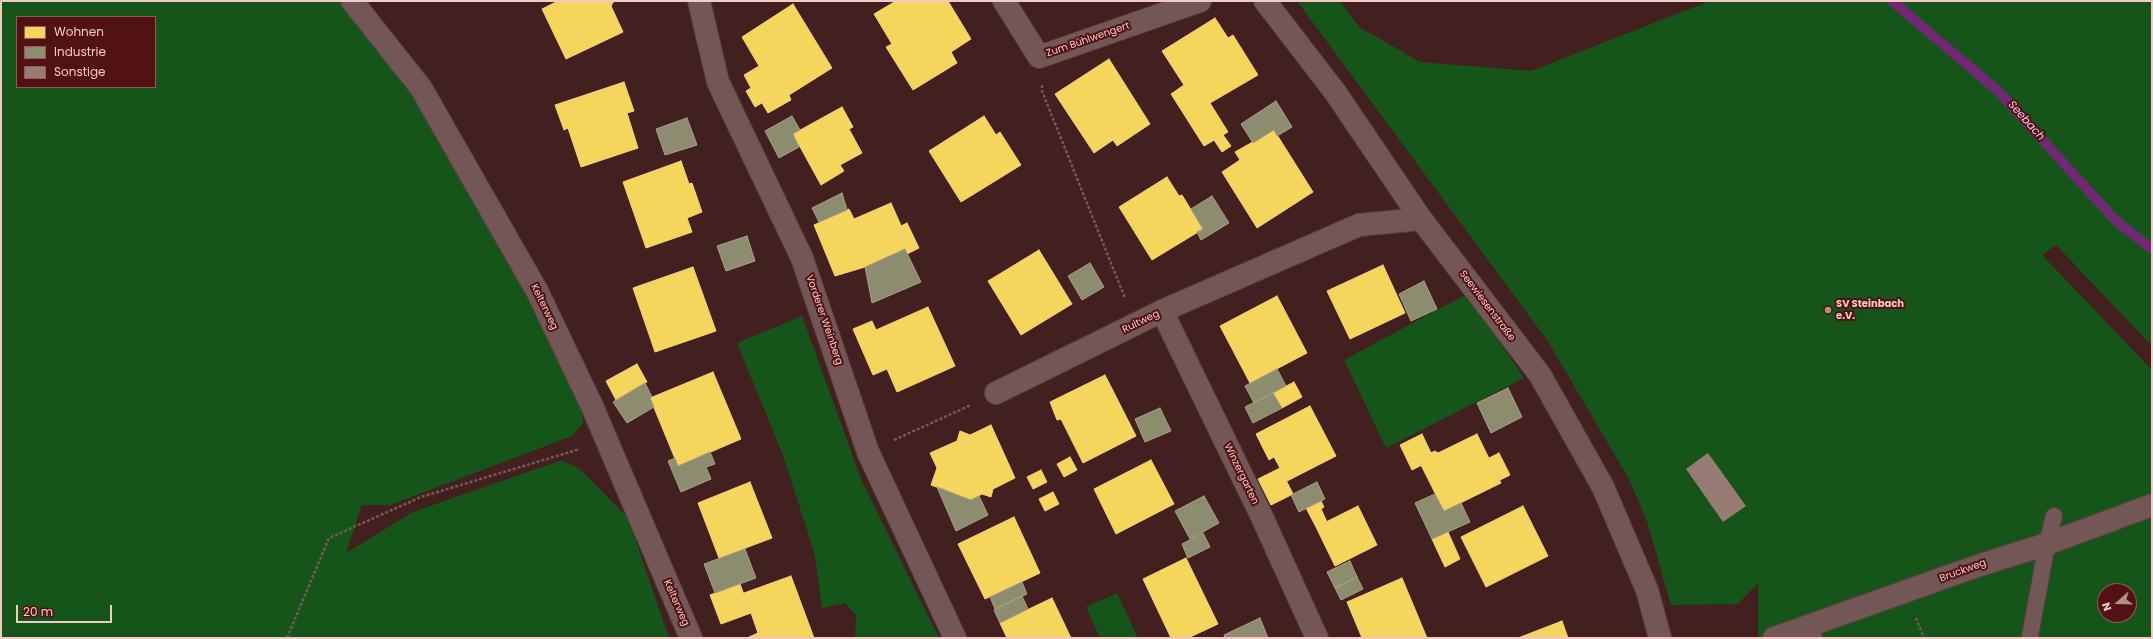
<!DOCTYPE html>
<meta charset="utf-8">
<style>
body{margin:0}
#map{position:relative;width:2153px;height:639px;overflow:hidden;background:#432020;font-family:Poppins,sans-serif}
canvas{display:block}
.frame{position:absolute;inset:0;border:2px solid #f3cac6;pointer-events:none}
.legend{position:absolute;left:16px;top:16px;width:140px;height:72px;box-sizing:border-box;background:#521112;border:1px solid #925b5a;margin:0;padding:5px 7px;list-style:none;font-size:12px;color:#f3cac6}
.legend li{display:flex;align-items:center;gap:8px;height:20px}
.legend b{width:20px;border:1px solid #925b5a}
.north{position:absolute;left:2097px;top:583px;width:40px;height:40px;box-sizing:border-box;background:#521112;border:1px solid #925b5a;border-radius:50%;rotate:250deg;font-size:11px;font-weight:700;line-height:16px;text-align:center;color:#f3cac6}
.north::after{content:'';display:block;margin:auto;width:14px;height:18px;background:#b58e8c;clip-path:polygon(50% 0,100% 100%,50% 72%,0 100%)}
.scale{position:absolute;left:16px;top:605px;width:96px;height:18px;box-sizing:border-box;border:2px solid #f3cac6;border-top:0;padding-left:5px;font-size:12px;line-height:14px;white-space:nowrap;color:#f3cac6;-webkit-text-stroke:3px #521112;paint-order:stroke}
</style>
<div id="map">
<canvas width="2153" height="639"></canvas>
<div class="frame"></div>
<ul class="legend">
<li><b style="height:11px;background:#f6d55c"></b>Wohnen</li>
<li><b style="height:11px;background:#8c8c6e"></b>Industrie</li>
<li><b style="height:11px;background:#987b75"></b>Sonstige</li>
</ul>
<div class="north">N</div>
<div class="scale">20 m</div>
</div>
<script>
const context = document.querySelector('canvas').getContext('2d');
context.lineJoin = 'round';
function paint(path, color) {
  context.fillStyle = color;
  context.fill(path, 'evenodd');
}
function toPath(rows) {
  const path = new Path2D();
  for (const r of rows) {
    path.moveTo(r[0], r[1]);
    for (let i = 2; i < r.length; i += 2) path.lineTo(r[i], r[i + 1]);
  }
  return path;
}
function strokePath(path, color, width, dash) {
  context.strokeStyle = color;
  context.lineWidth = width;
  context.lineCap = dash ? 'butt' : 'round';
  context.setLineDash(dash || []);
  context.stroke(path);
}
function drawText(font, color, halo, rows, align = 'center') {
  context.font = font + ' Poppins,sans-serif';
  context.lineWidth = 4;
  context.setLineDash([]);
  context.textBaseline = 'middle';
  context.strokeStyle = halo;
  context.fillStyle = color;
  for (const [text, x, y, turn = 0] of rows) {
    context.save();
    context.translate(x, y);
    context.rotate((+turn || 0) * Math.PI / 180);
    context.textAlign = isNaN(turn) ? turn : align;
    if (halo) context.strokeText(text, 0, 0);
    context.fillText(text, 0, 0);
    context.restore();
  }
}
paint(toPath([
 [1,1,344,1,410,86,516,276,582,403,583,423,572,436,390,505,362,505,346,553,413,512,562,460,580,469,628,518,669,638,1,638],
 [17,17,155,17,155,87,17,87],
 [1297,1,1340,1,1359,27,1420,62,1531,71,1710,1,2152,1,2152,346,2056,245,2042,255,2152,370,2152,638,1758,638,1758,583,1738,604,1671,605,1647,521,1629,479,1547,340],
 [2105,591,2129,591,2129,615,2105,615],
 [1467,294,1524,378,1386,448,1344,360],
 [802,316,861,479,939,638,855,638,856,615,845,603,822,608,815,555,784,458,737,343],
 [1117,593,1138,638,1100,638,1086,607]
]), '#15551a');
const homes = toPath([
 [558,1,614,1,611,6,623,32,566,59,542,9,558,1],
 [896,1,948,1,971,39,951,52,957,63,913,90,886,47,892,44,874,14,896,1],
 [793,4,832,68,789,95,791,100,768,113,762,103,777,94,768,78,751,88,744,75,759,66,742,37,793,4],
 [1215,18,1228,38,1233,35,1258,75,1210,103,1228,132,1204,146,1171,94,1184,85,1162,51,1215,18],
 [1109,59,1150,124,1117,146,1113,140,1094,153,1055,94,1109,59],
 [768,78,777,94,755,107,746,91,768,78],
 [624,82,634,111,627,113,638,148,581,167,568,128,564,130,555,105,624,82],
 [842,107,853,127,849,129,862,153,840,165,844,171,821,185,793,134,842,107],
 [984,116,996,135,1000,132,1021,165,961,202,929,151,984,116],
 [1274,130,1313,192,1257,228,1222,172,1240,160,1235,152,1274,130],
 [1223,135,1231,146,1222,152,1214,140,1223,135],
 [681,161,689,184,692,183,702,212,687,218,692,232,646,248,623,182,681,161],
 [1167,177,1179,196,1182,195,1203,229,1152,260,1119,207,1167,177],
 [891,203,903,230,897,233,905,249,865,267,835,276,814,225,849,209,854,219,891,203],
 [907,223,919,248,907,254,897,233,903,230,901,226,907,223],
 [1039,250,1072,304,1021,335,988,281,1039,250],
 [1383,265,1405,313,1350,339,1327,291,1383,265],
 [693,267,716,331,655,352,633,288,693,267],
 [1277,296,1307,353,1250,383,1220,326,1277,296],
 [928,307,955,366,897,392,887,369,873,375,853,329,872,321,876,330,928,307],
 [637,364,647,382,616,400,606,381,637,364],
 [713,372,741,439,678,466,650,398,713,372],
 [1105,375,1136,436,1083,463,1061,419,1057,420,1050,402,1105,375],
 [1294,382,1302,397,1282,408,1273,393,1294,382],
 [1310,406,1336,456,1287,481,1274,457,1269,460,1256,434,1310,406],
 [991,425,1015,478,993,489,991,497,982,494,971,500,931,485,937,468,930,453,957,441,960,431,970,435,991,425],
 [1422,434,1431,453,1418,459,1422,465,1412,470,1400,445,1422,434],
 [1477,434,1501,483,1444,511,1418,459,1435,451,1438,453,1477,434],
 [1499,453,1510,475,1500,480,1489,458,1499,453],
 [1070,457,1077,470,1064,477,1057,464,1070,457],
 [1151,460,1174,504,1116,534,1094,489,1151,460],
 [1280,468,1293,494,1271,505,1258,479,1280,468],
 [1041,470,1047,482,1033,489,1027,477,1041,470],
 [750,482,772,538,719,558,698,503,750,482],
 [1053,492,1059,504,1045,511,1039,499,1053,492],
 [1321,501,1324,507,1321,509,1327,522,1316,527,1306,508,1321,501],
 [1358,506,1377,545,1335,566,1316,527,1358,506],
 [1523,506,1548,556,1486,587,1461,537,1523,506],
 [1014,517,1040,573,985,599,958,544,1014,517],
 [1448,532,1460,559,1445,567,1432,539,1448,532],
 [1186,558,1218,624,1188,638,1171,638,1143,579,1186,558],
 [791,576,814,638,749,638,749,637,758,633,744,593,791,576],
 [1402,578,1427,638,1362,638,1347,602,1402,578],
 [740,584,751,613,721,624,710,595,740,584],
 [1052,598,1071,638,1007,638,1000,623,1052,598],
 [1562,621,1568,638,1518,638,1562,621]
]);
paint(homes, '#f6d55c');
strokePath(homes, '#f5d27c', 1);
const industry = toPath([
 [1276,101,1292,127,1277,136,1274,130,1253,143,1241,124,1276,101],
 [792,116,800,130,793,134,799,147,779,158,765,131,792,116],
 [687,118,697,145,665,155,656,129,687,118],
 [842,193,847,210,819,222,812,208,842,193],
 [1212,196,1229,223,1201,240,1197,232,1203,229,1191,209,1212,196],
 [747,236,755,261,726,271,717,246,747,236],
 [905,249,921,282,872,303,865,267,905,249],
 [1090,263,1104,287,1082,300,1068,276,1090,263],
 [1424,281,1437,309,1411,321,1399,294,1424,281],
 [1277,369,1286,386,1254,403,1245,386,1277,369],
 [645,383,652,397,650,398,654,407,627,423,613,402,645,383],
 [1508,388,1522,417,1491,433,1477,403,1508,388],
 [1273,393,1282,408,1253,423,1245,407,1273,393],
 [1160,408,1171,431,1145,442,1135,419,1160,408],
 [710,452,715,464,706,467,711,479,681,492,668,461,675,458,678,466,710,452],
 [1317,482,1325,499,1299,512,1291,495,1317,482],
 [937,487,971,500,979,496,988,515,956,531,937,487],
 [1435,494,1444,511,1461,503,1470,522,1432,539,1415,503,1435,494],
 [1204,496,1219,523,1190,539,1175,511,1204,496],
 [1203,533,1210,547,1188,558,1182,544,1203,533],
 [745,549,756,578,715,593,704,564,745,549],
 [1350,561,1357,577,1335,588,1327,572,1350,561],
 [1357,577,1363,589,1341,600,1335,588,1357,577],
 [1022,582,1027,594,995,609,990,597,1022,582],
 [1022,596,1028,609,1000,623,994,610,1022,596],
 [1260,618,1268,638,1225,638,1224,635,1260,618]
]);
paint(industry, '#8c8c6e');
strokePath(industry, '#ab9f88', 1);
strokePath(toPath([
 [1892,1,1998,91,2116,221,2152,249]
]), '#712874', 10);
paint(toPath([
 [1708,453,1746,506,1723,522,1686,469]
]), '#987b75');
const lane = toPath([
 [1803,629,1814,638],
 [2030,636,2047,544,2054,516]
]);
const street = toPath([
 [352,1,421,88,537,291,592,406,691,638],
 [699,1,718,82,802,258,868,452,955,638],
 [1004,1,1039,57,1200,1],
 [1265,1,1335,92,1421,219,1540,375,1603,487,1647,590,1660,638],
 [1162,311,1262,517,1317,638],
 [996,393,1162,311,1359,225,1421,219],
 [1774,638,1980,565,2047,544,2152,505]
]);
strokePath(lane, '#5b3e3e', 18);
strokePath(street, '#5b3e3e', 24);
strokePath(toPath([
 [1042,85,1042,91,1125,298],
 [894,440,971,405],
 [1916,618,1924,638],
 [287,638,329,538,421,497,580,449]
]), '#735a58', 2.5, [3, 2]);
strokePath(lane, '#725756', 16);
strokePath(street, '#725756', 22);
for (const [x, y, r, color] of [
 [1828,310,4,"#b58e8c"]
]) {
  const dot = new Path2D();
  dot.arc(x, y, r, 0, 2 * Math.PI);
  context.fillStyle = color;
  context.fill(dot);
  strokePath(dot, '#521112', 1.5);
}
drawText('10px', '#f3cac6', '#521112', [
 ["Zum Bühlwengert",1088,40,-19],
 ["Seewiesenstraße",1487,306,53],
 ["Kelterweg",544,307,64],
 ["Vorderer Weinberg",824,320,71],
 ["Ruitweg",1141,322,-26],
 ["Winzergarten",1241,474,64],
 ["Bruckweg",1963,571,-20],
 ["Kelterweg",676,603,66]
]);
drawText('bold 10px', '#f3cac6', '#521112', [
 ["SV Steinbach",1836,304],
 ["e.V.",1836,316]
], 'left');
drawText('italic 11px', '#f1c8f3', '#521112', [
 ["Seebach",2026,121,48]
]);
</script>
